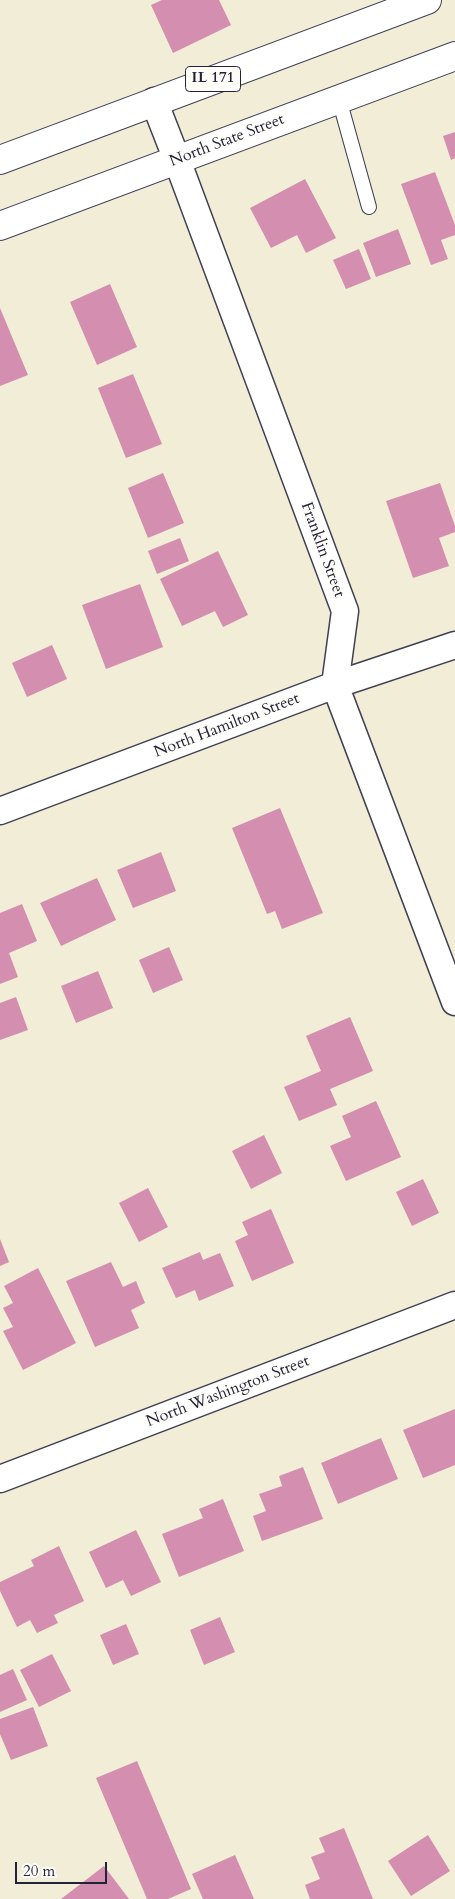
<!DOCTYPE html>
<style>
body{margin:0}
#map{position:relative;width:455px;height:1899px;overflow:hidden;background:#f1edd7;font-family:Cardo,serif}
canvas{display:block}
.scale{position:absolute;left:15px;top:1862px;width:92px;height:22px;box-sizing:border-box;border:2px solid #22223b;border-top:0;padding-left:6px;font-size:15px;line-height:18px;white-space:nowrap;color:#22223b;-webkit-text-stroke:4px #fdfcf7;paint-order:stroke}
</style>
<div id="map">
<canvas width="455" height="1899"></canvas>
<div class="scale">20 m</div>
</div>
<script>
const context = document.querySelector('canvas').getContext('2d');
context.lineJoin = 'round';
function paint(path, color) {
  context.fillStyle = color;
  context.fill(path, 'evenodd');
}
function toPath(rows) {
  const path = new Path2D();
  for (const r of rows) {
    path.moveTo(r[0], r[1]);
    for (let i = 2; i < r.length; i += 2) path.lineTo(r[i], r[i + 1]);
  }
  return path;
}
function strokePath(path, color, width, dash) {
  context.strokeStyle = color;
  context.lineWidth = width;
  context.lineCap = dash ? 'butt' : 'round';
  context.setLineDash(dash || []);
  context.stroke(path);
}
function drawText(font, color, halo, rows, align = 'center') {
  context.font = font + ' Cardo,serif';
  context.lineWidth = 4;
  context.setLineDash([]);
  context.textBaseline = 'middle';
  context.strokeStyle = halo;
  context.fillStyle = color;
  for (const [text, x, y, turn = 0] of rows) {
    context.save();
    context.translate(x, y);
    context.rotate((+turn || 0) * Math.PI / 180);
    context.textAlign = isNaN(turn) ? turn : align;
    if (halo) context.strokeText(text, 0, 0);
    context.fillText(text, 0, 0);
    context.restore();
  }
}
paint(toPath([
 [162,0,219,0,231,25,173,53,151,5],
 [455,132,455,158,451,160,443,136],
 [435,172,455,225,455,235,441,240,448,259,431,265,401,184],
 [305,179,336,238,306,253,297,235,271,248,250,208],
 [398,229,411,264,376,277,363,243],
 [359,249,371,279,346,289,333,260],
 [110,284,137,347,97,365,70,302],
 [0,308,28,375,0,386],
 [133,374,162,444,126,458,98,388],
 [163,473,184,523,148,538,128,488],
 [440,483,455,526,455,532,439,538,449,566,413,578,386,501],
 [180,538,189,561,157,574,148,551],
 [218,551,248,615,223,627,215,611,182,626,160,579],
 [140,584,163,647,106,669,82,605],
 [52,645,67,679,27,697,12,663],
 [280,808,323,913,282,929,275,911,267,914,232,828],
 [161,852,176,891,133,908,117,870],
 [97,878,116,920,61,946,40,903],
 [22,904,37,941,9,953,18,977,0,984,0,913],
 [169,947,183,980,153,993,139,960],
 [98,971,113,1008,76,1023,61,986],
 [16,997,28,1030,0,1040,0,1003],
 [350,1017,373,1071,330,1089,337,1105,299,1121,284,1087,321,1071,306,1036],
 [376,1101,401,1157,346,1181,330,1146,351,1137,342,1116],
 [264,1135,282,1173,251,1189,232,1151],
 [423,1179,439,1213,412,1226,396,1192],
 [148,1188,168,1227,139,1242,119,1203],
 [271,1209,294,1263,252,1281,235,1241,248,1235,242,1222],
 [0,1239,9,1262,0,1266],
 [200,1252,203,1260,220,1253,234,1286,199,1301,195,1290,176,1298,162,1268],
 [111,1262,123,1287,136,1281,145,1303,131,1310,139,1328,95,1347,66,1281],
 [38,1268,76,1343,23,1370,3,1331,13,1327,3,1308,13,1303,4,1286],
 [455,1409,455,1465,423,1478,403,1430],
 [381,1438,398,1479,338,1504,321,1463],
 [303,1467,323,1519,262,1541,253,1516,266,1511,259,1494,282,1486,279,1476],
 [223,1499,244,1551,179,1577,162,1534,203,1518,199,1509],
 [136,1530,161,1582,131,1596,123,1580,106,1588,89,1552],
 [59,1546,84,1601,54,1615,58,1623,37,1633,30,1620,17,1627,0,1591,0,1582,34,1566,31,1560],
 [220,1617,235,1652,204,1665,190,1630],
 [126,1624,139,1654,113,1665,100,1635],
 [52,1654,71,1691,39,1707,20,1670],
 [13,1669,27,1700,0,1712,0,1675],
 [33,1707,48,1746,11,1760,0,1734,0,1719],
 [137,1761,191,1889,168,1899,147,1899,96,1778],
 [344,1828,373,1899,310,1899,305,1885,320,1879,311,1857,325,1852,319,1838],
 [428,1835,450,1871,411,1896,388,1861],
 [235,1855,254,1899,203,1899,192,1874],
 [104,1866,129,1899,61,1899]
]), '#d48eaf');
const lane = toPath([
 [339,99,369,207]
]);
const street = toPath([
 [154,101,177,160,345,611,335,685,455,1002],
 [0,811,335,685,455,645],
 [0,1479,455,1305]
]);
const primary = toPath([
 [0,160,427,0],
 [0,226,455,56]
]);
strokePath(lane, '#414052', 16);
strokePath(street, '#414052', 29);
strokePath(primary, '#414052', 30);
strokePath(lane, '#fff', 14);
strokePath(street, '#fff', 26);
strokePath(primary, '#fff', 28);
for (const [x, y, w] of [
 [213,79,55]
]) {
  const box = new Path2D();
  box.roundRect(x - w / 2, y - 12.5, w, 25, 4);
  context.fillStyle = '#fdfcf7';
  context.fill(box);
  strokePath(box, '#22223b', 1);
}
drawText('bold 15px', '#22223b', null, [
 ["IL 171",213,79]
]);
drawText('16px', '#22223b', '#fdfcf7', [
 ["North State Street",227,141,-21],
 ["Franklin Street",322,550,70],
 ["North Hamilton Street",227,726,-21],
 ["North Washington Street",228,1392,-21]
]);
</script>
